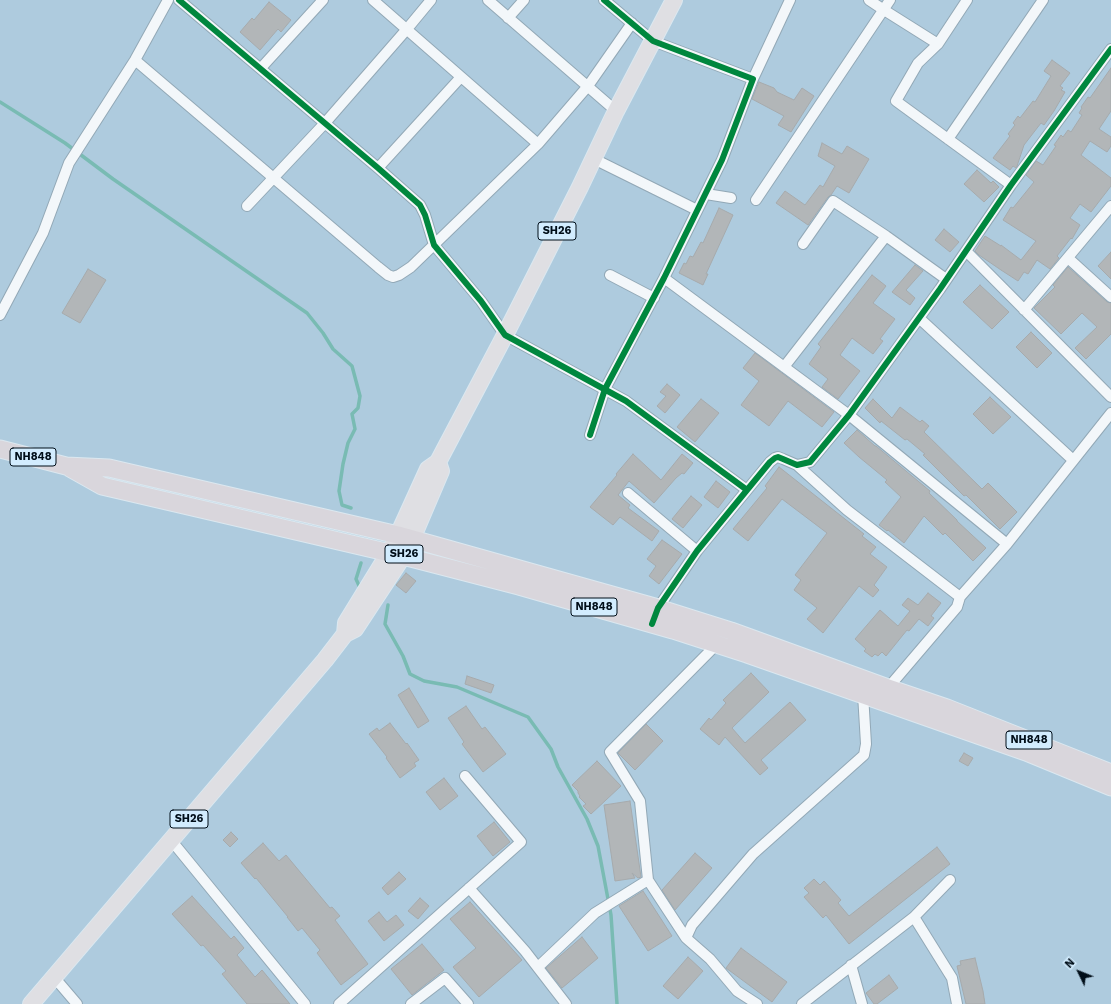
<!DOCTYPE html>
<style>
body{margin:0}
#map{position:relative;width:1111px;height:1004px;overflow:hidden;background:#aecbde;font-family:"Work Sans",sans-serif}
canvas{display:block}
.north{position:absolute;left:1059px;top:952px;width:40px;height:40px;-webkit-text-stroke:3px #d2ecfe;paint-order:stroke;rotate:313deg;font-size:11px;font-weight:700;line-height:16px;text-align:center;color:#000e19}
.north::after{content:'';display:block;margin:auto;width:14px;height:18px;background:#000e19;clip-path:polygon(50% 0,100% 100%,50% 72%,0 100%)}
</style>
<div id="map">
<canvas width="1111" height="1004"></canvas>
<div class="north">N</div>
</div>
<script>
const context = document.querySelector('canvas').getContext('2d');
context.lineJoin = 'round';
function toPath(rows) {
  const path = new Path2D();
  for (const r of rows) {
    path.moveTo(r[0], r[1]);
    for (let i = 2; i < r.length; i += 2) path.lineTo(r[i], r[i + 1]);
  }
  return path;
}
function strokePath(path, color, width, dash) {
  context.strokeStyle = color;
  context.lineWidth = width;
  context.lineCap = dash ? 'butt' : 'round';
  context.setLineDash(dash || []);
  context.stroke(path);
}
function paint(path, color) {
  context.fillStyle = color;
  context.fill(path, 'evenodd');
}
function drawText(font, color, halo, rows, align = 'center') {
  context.font = font + ' "Work Sans",sans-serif';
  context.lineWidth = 3;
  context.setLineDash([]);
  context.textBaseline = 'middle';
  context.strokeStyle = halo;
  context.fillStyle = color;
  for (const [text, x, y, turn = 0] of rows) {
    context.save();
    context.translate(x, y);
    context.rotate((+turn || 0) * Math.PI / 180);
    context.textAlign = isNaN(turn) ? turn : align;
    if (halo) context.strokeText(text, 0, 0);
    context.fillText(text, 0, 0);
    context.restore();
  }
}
strokePath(toPath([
 [0,102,65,143,113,179,307,313,323,333,333,349,352,366,360,396,358,408,352,414,355,429,348,443,343,464,339,491,342,505,351,508],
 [361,563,356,579,361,590],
 [388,605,385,624,403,656,410,674,424,681,457,687,528,717,551,749,558,767,587,819,598,846,611,915,617,1004]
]), '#79bbb3', 3.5);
const building = toPath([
 [269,2,291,20,281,32,278,29,260,50,240,32,252,18,254,20,269,2],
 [1052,60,1070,73,1060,86,1063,88,1061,90,1065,92,1054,111,1044,125,1041,123,1024,145,1017,166,1016,168,1013,166,1010,170,993,158,1010,136,1008,134,1015,125,1013,123,1018,116,1020,118,1033,101,1035,102,1051,76,1044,71,1052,60],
 [1111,68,1111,111,1099,129,1111,137,1111,146,1107,152,1090,141,1081,155,1111,178,1111,186,1091,212,1080,204,1070,218,1080,225,1072,239,1071,238,1057,256,1059,258,1050,269,1037,260,1028,274,1024,272,1018,281,1001,270,979,255,975,251,985,236,1001,246,1001,245,1021,260,1036,241,1003,220,1011,207,1013,208,1034,182,1026,175,1036,161,1043,165,1056,146,1054,145,1061,135,1063,137,1068,130,1071,132,1082,115,1079,113,1082,108,1081,107,1088,97,1090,98,1111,68],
 [759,82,774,88,777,92,794,100,802,88,814,96,791,132,778,125,784,116,752,99,759,82],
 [822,143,842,154,847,146,869,159,849,193,837,186,831,195,828,197,808,225,776,203,785,191,805,205,820,185,823,187,835,166,818,156,822,143],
 [977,170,991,183,993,181,999,187,984,202,964,184,977,170],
 [719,208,733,215,706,274,708,274,703,285,679,273,684,263,686,264,690,256,693,257,701,242,703,243,719,208],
 [944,229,959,242,950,252,935,240,944,229],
 [1111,252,1111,279,1098,266,1111,252],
 [915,265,923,271,906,290,915,298,910,305,892,292,915,265],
 [1068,267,1107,302,1111,303,1111,334,1086,359,1075,348,1097,327,1082,313,1061,334,1034,308,1055,287,1053,285,1068,267],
 [88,269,106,280,80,323,62,313,88,269],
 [872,275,886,286,873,303,895,319,880,339,883,341,873,354,852,338,840,355,860,371,838,399,822,387,828,379,809,364,821,347,818,344,872,275],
 [980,285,1009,312,992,329,963,302,980,285],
 [1031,332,1052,353,1037,368,1016,347,1031,332],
 [755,353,834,412,822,427,788,401,769,426,741,405,759,381,743,368,755,353],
 [667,384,680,395,665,413,657,406,666,396,660,392,667,384],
 [990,397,1011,417,993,434,973,414,990,397],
 [701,399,719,413,695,442,677,427,701,399],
 [873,399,892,418,900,407,920,422,922,420,929,426,924,432,982,489,988,483,1017,512,1000,529,966,495,964,496,923,455,925,454,907,439,905,440,881,421,880,423,865,408,873,399],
 [857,430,875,446,876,446,930,491,929,493,957,520,957,521,986,548,973,561,945,533,943,535,924,516,904,543,888,530,887,531,879,525,901,497,885,482,887,480,859,457,844,443,857,430],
 [633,454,661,480,682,454,693,463,684,474,682,473,676,478,654,503,629,481,618,495,630,505,628,508,659,531,652,541,620,517,613,525,590,507,617,475,616,474,633,454],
 [779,467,864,534,862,536,876,547,870,554,887,567,874,585,879,590,873,597,859,586,823,633,807,619,817,608,794,590,801,580,795,575,827,533,782,499,748,541,733,529,767,488,765,486,779,467],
 [716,481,730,492,718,508,704,497,716,481],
 [691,496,702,505,683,528,672,519,691,496],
 [662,540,682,554,659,584,649,576,656,566,647,559,662,540],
 [406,573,416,581,406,593,396,585,406,573],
 [928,593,941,603,931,616,934,618,928,626,919,619,909,631,907,630,886,656,882,652,878,656,875,654,872,657,864,651,866,649,855,639,880,610,898,626,910,611,902,605,908,598,918,605,928,593],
 [751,673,769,692,732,728,745,743,790,702,806,720,761,760,768,768,760,775,725,737,719,745,700,729,709,718,711,720,726,703,723,700,751,673],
 [467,676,494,685,491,693,465,684,467,676],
 [409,688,429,721,418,728,398,695,409,688],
 [466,706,482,729,485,727,506,754,483,772,462,744,464,742,448,718,466,706],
 [390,723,406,744,407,743,419,760,414,763,416,766,400,778,386,758,387,757,369,734,377,728,379,731,390,723],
 [646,724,663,741,635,770,618,753,646,724],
 [964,753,973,758,968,766,959,761,964,753],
 [597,761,621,786,591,814,583,806,586,804,579,797,580,796,578,793,578,791,572,785,597,761],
 [444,778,458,796,440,810,426,792,444,778],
 [630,801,641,877,638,878,632,873,635,878,615,881,604,805,630,801],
 [494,822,510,842,493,856,477,836,494,822],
 [231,832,238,839,230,847,223,840,231,832],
 [263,843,279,861,286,855,330,908,332,907,340,916,335,920,368,964,341,985,317,953,320,950,302,928,298,931,287,917,288,917,256,878,255,879,241,863,263,843],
 [937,847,950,864,849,944,826,915,823,918,804,897,809,893,804,888,814,879,820,885,824,881,841,900,838,903,849,916,937,847],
 [695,853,712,868,675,910,662,890,695,853],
 [399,872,406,879,388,895,382,888,399,872],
 [643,891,672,936,648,951,619,906,643,891],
 [192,896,231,939,234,936,244,948,237,955,255,977,262,970,290,1004,247,1004,222,974,226,971,203,945,201,946,172,914,192,896],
 [420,898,429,906,418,919,408,911,420,898],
 [470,902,522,960,479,997,453,967,476,948,450,919,470,902],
 [379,912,387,922,396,915,404,925,384,941,368,921,379,912],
 [582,937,598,958,562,988,546,968,582,937],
 [422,944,444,970,412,995,391,969,422,944],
 [741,948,787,982,772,1002,726,968,741,948],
 [688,957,703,971,678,999,663,986,688,957],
 [975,958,983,991,985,1004,966,1004,957,966,961,965,960,961,975,958],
 [889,975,898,988,877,1004,874,1004,866,993,889,975]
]);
paint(building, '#b2b6b8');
strokePath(building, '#a6aaac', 1);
const minor = toPath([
 [179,0,378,168,420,205,425,215,434,245,481,301,505,335,626,401,747,490],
 [373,0,538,144],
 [488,0,616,111],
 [869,0,884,10,938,44],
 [967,0,938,44,918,63,896,101,1011,185],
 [508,18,524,0],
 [135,60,378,267,388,275,393,277,399,275,411,267,538,144,588,86,632,23],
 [261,68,323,0],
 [753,79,790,0],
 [948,139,1043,0],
 [594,159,697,210],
 [378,168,461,77],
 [706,194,731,198],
 [756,200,890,0],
 [247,206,325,123,407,29,431,0],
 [803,244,833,201,886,236,946,279],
 [966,251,1111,397],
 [1068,258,1111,297],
 [610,275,654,298],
 [664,278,849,415,1007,544,960,597,957,607,888,688],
 [1024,310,1111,206],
 [0,315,43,233,69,163,135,60,168,0],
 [919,318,1073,460],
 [784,367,886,236],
 [590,435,605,389,664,278,722,160,753,79,653,41,604,0],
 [797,465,847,510,960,597],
 [628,493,697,551],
 [1007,544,1111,413],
 [657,611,658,608,697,551,770,462,775,458,778,457,783,459,797,465,810,462,849,415,940,289,1011,185,1111,49],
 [171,840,305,1004],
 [469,888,525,951,566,1004],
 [914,917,952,978,957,1004],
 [686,938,648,880,640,801,610,752,717,644],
 [851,965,862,1004],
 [538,967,595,913,648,880],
 [54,977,77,1004],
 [339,1004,521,842,465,776],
 [411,1004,445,978,468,1004],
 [757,1004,737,991,710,959,686,938,692,925,753,854,864,755,866,744,863,694],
 [802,1004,914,917,950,880]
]);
const primary = toPath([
 [345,634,346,623,389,553,398,535,428,469,438,462,505,335,580,187,616,111,674,0],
 [31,1004,325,660,345,634,355,629,403,556,412,539,441,471,438,462]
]);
const trunk = toPath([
 [0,449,66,466,109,468,398,535,658,608,731,631,888,688,947,708,1111,773],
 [70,468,102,486,403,556,519,586,673,630,747,654,1026,752,1111,787]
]);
strokePath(minor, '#92a8b6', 12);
strokePath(primary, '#dbe8f0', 18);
strokePath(trunk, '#dbe8f0', 19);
strokePath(minor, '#f3f7fa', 10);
strokePath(primary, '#dfdfe3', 16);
strokePath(trunk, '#d9d6dc', 17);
strokePath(toPath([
 [179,0,378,168,420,205,425,215,434,245,481,301,505,335,626,401,747,490],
 [590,435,605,389,664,278,722,160,753,79,653,41,604,0],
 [652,624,658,608,697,551,770,462,775,458,778,457,783,459,797,465,810,462,849,415,940,289,1011,185,1111,49]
]), '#00873e', 6);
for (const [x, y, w] of [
 [557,231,38],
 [33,457,46],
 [404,554,38],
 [594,607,46],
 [1029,740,46],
 [189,819,38]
]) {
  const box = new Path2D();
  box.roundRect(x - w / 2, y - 9, w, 18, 3);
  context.fillStyle = '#d2ecfe';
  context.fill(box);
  strokePath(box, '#000e19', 1);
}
drawText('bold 11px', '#000e19', null, [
 ["SH26",557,231],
 ["NH848",33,457],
 ["SH26",404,554],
 ["NH848",594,607],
 ["NH848",1029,740],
 ["SH26",189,819]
]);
</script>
